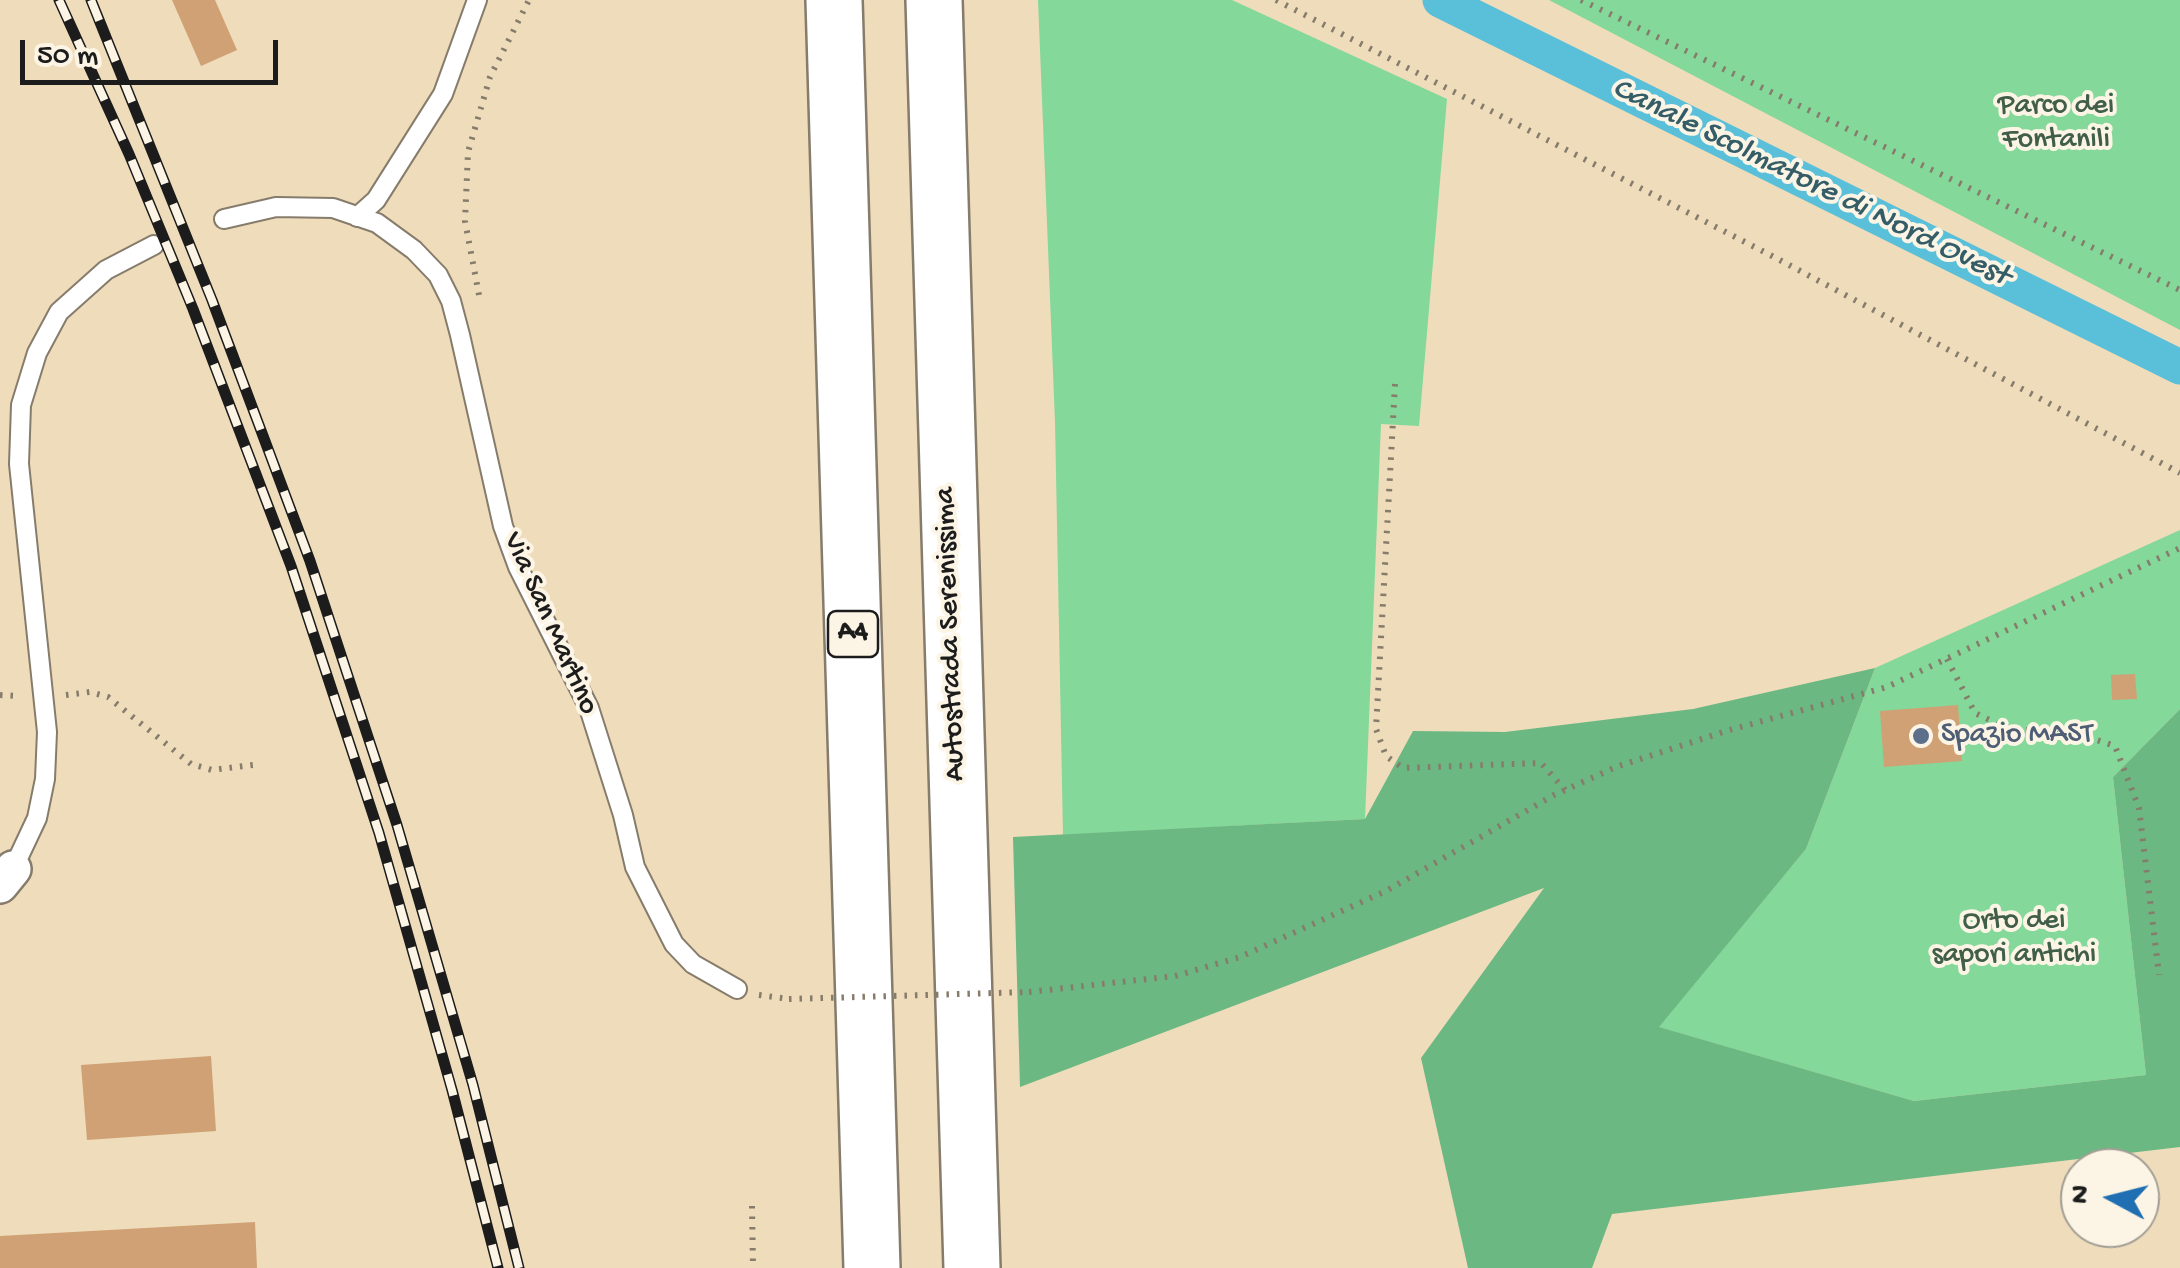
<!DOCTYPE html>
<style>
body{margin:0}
#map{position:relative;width:2180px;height:1268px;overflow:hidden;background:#efdcbb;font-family:"Gochi Hand",sans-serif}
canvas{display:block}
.north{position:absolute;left:2060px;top:1148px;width:100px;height:100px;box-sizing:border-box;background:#fcf5e5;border:2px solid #a29e95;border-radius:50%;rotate:277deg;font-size:28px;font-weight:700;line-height:40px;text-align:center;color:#1c1c1c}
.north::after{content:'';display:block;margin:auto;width:35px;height:45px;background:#1f6fb2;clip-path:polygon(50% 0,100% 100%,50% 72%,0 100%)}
.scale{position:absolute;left:20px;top:40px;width:258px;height:45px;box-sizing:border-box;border:5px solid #1c1c1c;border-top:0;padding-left:12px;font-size:30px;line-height:35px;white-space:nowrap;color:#1c1c1c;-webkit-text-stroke:8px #fcf5e5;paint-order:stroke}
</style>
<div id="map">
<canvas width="2180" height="1268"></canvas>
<div class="north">N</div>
<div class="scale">50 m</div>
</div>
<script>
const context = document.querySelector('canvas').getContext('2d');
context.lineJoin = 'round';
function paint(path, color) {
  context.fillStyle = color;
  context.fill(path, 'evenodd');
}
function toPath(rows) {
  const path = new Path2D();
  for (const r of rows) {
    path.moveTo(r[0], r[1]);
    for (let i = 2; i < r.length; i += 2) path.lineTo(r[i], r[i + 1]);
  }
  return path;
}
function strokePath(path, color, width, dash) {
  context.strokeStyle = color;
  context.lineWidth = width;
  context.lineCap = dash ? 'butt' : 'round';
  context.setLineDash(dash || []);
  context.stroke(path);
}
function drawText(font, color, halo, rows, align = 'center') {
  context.font = font + ' "Gochi Hand",sans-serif';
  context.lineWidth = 8;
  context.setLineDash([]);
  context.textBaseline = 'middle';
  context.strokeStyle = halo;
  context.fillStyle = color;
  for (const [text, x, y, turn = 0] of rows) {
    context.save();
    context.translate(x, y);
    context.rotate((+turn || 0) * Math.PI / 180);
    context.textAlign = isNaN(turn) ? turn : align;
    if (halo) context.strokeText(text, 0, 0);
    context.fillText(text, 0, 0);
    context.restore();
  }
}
paint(toPath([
 [1038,0,1232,0,1447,99,1419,426,1381,424,1365,819,1063,835,1055,422],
 [1549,0,2180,0,2180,330],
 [2180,530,2180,709,2113,777,2146,1075,1914,1101,1658,1027,1806,849,1875,668]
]), '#84d89a');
paint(toPath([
 [1875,668,1806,849,1659,1027,1914,1101,2146,1075,2113,777,2180,709,2180,1147,1612,1214,1592,1268,1468,1268,1421,1058,1544,888,1020,1087,1013,837,1365,819,1413,731,1505,732,1693,709]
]), '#6bb882');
strokePath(toPath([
 [1440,0,2180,367]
]), '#5abfd8', 35);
paint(toPath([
 [172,0,215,0,237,50,201,66],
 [2135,674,2137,699,2112,700,2111,675],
 [1958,705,1962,761,1884,767,1880,711],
 [211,1056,216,1131,87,1140,81,1065],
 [255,1222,257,1268,0,1268,0,1236]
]), '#d0a174');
const lane = toPath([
 [357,217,376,200,443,94,477,0],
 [224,219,276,207,333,208,377,223,414,250,438,275,451,301,460,335,503,526,518,567,589,708,623,815,635,867,674,944,693,964,737,989],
 [13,869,37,818,45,779,47,732,19,464,21,405,37,353,59,312,106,270,154,245]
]);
const street = toPath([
 [0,885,13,869]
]);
const highway = toPath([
 [834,0,872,1268],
 [934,0,972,1268]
]);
strokePath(lane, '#867c6c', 22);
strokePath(street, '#867c6c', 40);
strokePath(highway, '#867c6c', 60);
strokePath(toPath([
 [1276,0,1774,257,2180,473],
 [1581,0,2180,290],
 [479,295,465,221,468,152,490,77,529,0],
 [1395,384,1376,729,1386,756,1403,768,1541,763,1565,790],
 [1947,659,1975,713,2011,730,2070,731,2115,746,2139,808,2159,975],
 [0,695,19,696],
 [66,695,90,692,108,697,191,764,212,770,253,765],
 [1029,992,1175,976,1240,957,1386,891,1554,795,1616,767,1726,731,1887,687,2180,548],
 [759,995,789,999],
 [752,1206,753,1268]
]), '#867c6c', 6, [2.5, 8]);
strokePath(lane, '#fff', 18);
strokePath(street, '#fff', 35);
strokePath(highway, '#fff', 55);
const rail = toPath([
 [59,0,129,154,193,309,291,566,379,833,452,1090,498,1268],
 [91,0,212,300,310,561,397,825,473,1085,519,1268]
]);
strokePath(rail, '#1c1c1c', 11);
strokePath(rail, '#fcf5e5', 8, [22]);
strokePath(toPath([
 [789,999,1029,992]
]), '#867c6c', 6, [2.5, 8]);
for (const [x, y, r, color] of [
 [1921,736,10,"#5c6f8a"]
]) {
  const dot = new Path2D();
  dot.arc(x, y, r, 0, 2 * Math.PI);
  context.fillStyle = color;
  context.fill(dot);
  strokePath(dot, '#fcf5e5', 4);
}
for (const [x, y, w] of [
 [853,634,50]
]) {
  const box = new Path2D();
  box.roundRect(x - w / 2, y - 23, w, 46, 8);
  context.fillStyle = '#fcf5e5';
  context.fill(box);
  strokePath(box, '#1c1c1c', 2.5);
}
drawText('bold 28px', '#1c1c1c', null, [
 ["A4",853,634]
]);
drawText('30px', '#405e48', '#fcf5e5', [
 ["Parco dei",2056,107],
 ["Fontanili",2056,141],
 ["Orto dei",2014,922],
 ["sapori antichi",2014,956]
]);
drawText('30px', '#1c1c1c', '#fcf5e5', [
 ["Via San Martino",549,624,66],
 ["Autostrada Serenissima",952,634,-92]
]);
drawText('30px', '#4e5e75', '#fcf5e5', [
 ["Spazio MAST",1941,736]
], 'left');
drawText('italic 32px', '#355d67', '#fcf5e5', [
 ["Canale Scolmatore di Nord Ovest",1810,184,26]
]);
</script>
